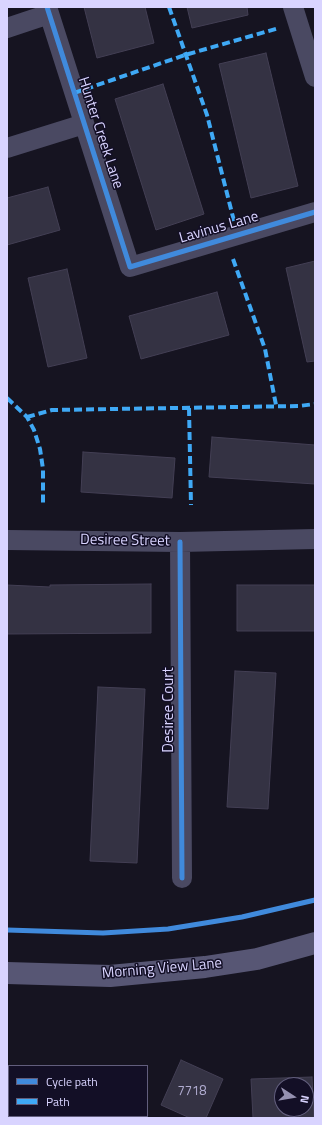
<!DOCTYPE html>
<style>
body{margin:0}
#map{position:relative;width:322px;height:1125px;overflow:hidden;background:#161421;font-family:"Titillium Web",sans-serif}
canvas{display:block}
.frame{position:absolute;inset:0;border:8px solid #d9d4ff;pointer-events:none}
.legend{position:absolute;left:8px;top:1065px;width:140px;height:52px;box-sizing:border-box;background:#130f26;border:1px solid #625e7d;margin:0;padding:5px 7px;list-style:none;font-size:12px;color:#d9d4ff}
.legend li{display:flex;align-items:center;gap:8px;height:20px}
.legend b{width:20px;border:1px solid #625e7d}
.north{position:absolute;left:274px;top:1077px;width:40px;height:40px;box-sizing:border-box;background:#130f26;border:1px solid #625e7d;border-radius:50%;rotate:102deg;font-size:11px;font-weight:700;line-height:16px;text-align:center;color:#d9d4ff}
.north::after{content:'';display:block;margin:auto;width:14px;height:18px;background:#9591b1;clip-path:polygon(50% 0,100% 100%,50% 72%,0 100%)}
</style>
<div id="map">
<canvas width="322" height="1125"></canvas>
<div class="frame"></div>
<ul class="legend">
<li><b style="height:5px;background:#408adc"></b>Cycle path</li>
<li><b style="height:5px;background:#3fa9f5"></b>Path</li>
</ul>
<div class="north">N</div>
</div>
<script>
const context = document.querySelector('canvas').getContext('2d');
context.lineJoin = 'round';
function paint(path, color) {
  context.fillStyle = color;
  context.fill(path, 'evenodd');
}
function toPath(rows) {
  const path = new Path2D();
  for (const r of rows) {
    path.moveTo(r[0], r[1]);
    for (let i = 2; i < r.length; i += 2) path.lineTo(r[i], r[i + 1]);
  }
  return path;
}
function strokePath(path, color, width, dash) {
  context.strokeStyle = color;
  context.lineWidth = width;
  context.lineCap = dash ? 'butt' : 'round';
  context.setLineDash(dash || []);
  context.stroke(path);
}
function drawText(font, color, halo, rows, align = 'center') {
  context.font = font + ' "Titillium Web",sans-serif';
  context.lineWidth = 3;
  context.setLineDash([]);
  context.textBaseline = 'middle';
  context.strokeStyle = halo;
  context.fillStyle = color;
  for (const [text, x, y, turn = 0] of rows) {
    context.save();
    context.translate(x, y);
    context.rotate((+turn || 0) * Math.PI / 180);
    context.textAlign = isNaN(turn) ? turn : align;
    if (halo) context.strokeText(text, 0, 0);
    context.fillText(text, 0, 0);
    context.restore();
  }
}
const building = toPath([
 [84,7,145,7,154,43,97,58,84,7],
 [187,7,247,7,248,15,192,28,187,7],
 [266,53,298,186,251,198,219,64,266,53],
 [163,84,204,214,156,230,115,99,163,84],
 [48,187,60,230,7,245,7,198,48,187],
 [315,261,315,361,307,362,286,268,315,261],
 [67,269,87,358,48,367,28,278,67,269],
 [217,292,229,335,141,359,129,316,217,292],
 [212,437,315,445,315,484,209,477,212,437],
 [83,452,175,458,172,498,81,492,83,452],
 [151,584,151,633,7,634,7,585,50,587,50,585,151,584],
 [237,585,315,585,315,631,237,631,237,585],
 [235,671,276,673,268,809,227,807,235,671],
 [98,687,145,689,137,863,90,861,98,687],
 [181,1060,223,1079,206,1118,190,1118,161,1105,181,1060],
 [312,1077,314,1118,253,1118,251,1079,312,1077],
 [282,1085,306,1085,306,1109,282,1109,282,1085]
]);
paint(building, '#343243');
strokePath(building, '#433f54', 1);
strokePath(toPath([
 [47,7,130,267,315,212],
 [293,7,315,77],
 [7,28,49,14],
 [7,148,84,124],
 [7,540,180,542,315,539],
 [180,542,182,878]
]), '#4a4962', 20);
strokePath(toPath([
 [7,973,110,976,205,967,257,959,315,943]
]), '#575674', 22);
strokePath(toPath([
 [169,7,207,115,234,221],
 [74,93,185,55,279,28],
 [233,259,265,349,276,405],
 [7,398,27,417,34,430,40,449,43,469,43,505],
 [189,408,191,505],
 [27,417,52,410,299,406,315,404]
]), '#3fa9f5', 4, [8, 4]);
strokePath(toPath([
 [47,7,130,267,315,212],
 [180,542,182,878],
 [7,930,103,933,168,929,242,917,315,900]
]), '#408adc', 5);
drawText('13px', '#b0acd0', null, [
 ["7718",192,1092]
]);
drawText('15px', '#d9d4ff', '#130f26', [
 ["Hunter Creek Lane",100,133,72],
 ["Lavinus Lane",219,228,-16],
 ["Desiree Street",125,541,1],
 ["Desiree Court",169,710,-90],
 ["Morning View Lane",162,969,-5]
]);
</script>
